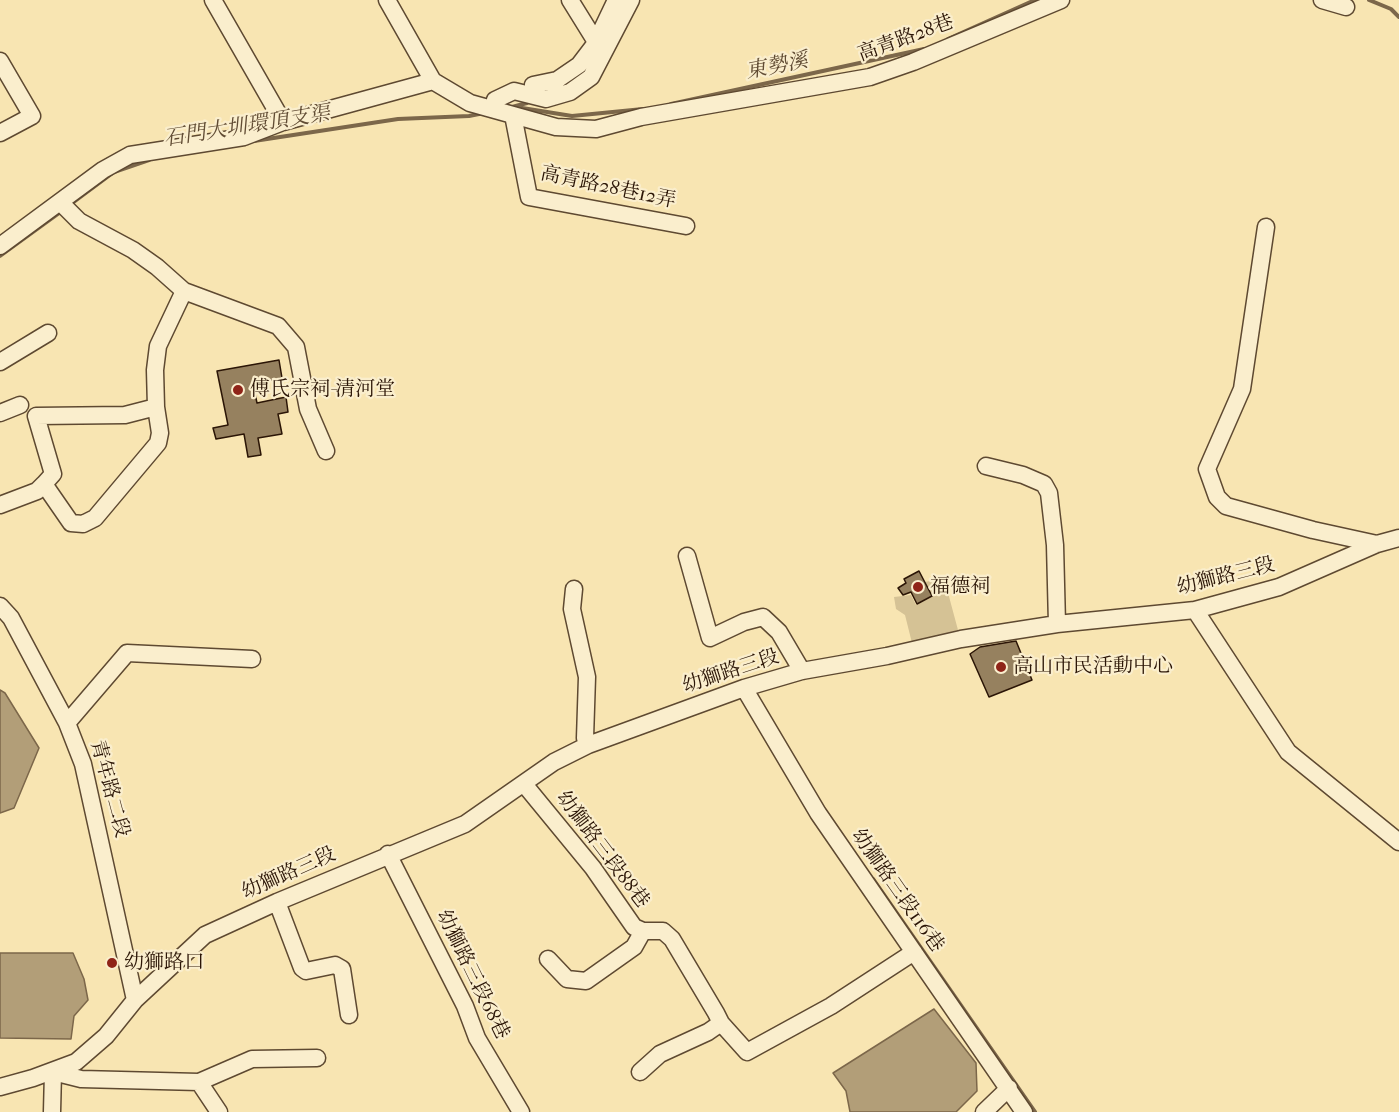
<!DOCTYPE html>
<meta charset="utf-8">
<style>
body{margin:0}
canvas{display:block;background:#f8e5b2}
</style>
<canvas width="1399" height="1112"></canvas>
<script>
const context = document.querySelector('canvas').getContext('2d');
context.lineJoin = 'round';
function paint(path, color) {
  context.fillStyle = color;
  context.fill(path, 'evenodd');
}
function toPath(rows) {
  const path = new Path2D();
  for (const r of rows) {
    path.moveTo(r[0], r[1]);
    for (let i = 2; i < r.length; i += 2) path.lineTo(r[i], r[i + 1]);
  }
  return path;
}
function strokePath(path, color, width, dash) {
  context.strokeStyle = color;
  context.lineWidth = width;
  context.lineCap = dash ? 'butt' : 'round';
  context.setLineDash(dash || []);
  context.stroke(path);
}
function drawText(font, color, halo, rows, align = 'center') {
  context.font = font + ' "IM FELL French Canon","Noto Serif TC",serif';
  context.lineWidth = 4.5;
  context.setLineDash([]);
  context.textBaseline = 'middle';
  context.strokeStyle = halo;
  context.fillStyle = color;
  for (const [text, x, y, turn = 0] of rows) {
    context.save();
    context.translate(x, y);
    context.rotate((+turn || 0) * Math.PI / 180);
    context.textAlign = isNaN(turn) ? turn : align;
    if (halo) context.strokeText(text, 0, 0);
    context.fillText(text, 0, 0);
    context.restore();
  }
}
paint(toPath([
 [944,578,958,630,912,643,905,615,896,609,894,597,911,595,916,605,932,597,925,582]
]), '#d5c295');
const water = toPath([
 [0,690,5,693,39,748,14,808,0,813,0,690],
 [0,953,73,953,84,979,88,1000,74,1016,71,1039,0,1038,0,953],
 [934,1009,976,1063,977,1091,956,1112,850,1112,846,1091,833,1073,934,1009]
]);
paint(water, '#b29e78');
strokePath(water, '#7c674a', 1.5);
strokePath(toPath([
 [1369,0,1391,9,1399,17],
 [948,39,1035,0],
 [671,104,924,49],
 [512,107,527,103],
 [516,107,572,116,643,109],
 [254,141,398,119,469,116,484,113],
 [71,204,114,172,149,160],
 [0,256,62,211],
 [873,879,1035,1112]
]), '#7c674a', 4);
const building = toPath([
 [279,360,282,378,253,384,257,403,286,397,288,412,278,414,282,434,258,438,261,455,248,457,244,434,216,439,213,428,228,425,217,371,279,360],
 [919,571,932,596,917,604,911,592,903,595,898,588,906,583,904,579,919,571],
 [1016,641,1032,680,989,697,970,654,980,647,1016,641]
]);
paint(building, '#96815f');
strokePath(building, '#2b1506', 1.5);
const minor = toPath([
 [213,0,283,122],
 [570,0,601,50],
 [1322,0,1346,7],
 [0,61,32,116,0,133],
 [433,81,470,103,556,127,596,129,641,117,870,77,913,62,1061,0],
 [533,85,557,80,579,65,595,44,616,0],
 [493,108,495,100,514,91,546,99,570,92,591,77,631,0],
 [513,115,529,197,686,226],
 [60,202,79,221,133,250,157,267,184,291,278,326,296,347,308,409,326,451],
 [1266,227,1242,389,1207,469,1217,497,1226,506,1313,530,1377,544],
 [0,246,103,170,130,155,244,137,283,122,433,81,387,0],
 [0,362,48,333],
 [0,413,20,405],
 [986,466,1023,475,1044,484,1049,493,1055,545,1057,624],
 [44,484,53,474,36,416,125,415,156,407],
 [0,505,37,491,44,484,71,523,83,524,95,518,158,443,160,433,156,407,155,370,158,346,184,291],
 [687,556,710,638,744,622,763,617,779,632,802,671],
 [574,589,572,609,587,677,585,738,588,745],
 [0,606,11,618,67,723,83,764,135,1000],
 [1195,610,1288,752,1399,842],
 [744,688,818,813,1024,1112],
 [67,723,127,653,252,659],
 [524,784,593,868,634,927,643,931,663,931,672,939,716,1013,721,1023,708,1032,660,1054,640,1072],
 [388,854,465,1006,477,1038,521,1112],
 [277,902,302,968,306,971,335,965,342,969,349,1015],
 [548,959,567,979,586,981,634,947,643,931],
 [721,1023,747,1052,831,1006,914,952],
 [199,1082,252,1059,317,1058],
 [0,1087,33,1078,76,1062,106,1036,135,1000,205,935,277,902,465,824,554,762,588,745,744,688,802,671,887,656,961,639,1057,624,1195,610,1279,587,1377,544,1399,538],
 [52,1112,53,1072,81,1079,199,1082,219,1112],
 [984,1112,1009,1088]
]);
strokePath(minor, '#5e4931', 19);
strokePath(minor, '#faeecd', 16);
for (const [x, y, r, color] of [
 [238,390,6,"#8f2418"],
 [918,587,6,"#8f2418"],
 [1001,667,6,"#8f2418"],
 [112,963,6,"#8f2418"]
]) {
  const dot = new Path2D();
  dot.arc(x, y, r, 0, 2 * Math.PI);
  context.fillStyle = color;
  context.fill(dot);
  strokePath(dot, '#faeecd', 2);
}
drawText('20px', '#2b1506', '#faeecd', [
 ["高青路28巷",906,39,-20],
 ["高青路28巷12弄",608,188,12],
 ["幼獅路三段",1226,577,-14],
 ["幼獅路三段",731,672,-18],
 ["青年路二段",109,789,75],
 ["幼獅路三段88巷",602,850,53],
 ["幼獅路三段",289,874,-24],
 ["幼獅路三段116巷",897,891,55],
 ["幼獅路三段68巷",472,975,64]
]);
drawText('20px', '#2b1506', '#faeecd', [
 ["傅氏宗祠-清河堂",250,390],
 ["福德祠",930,587],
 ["高山市民活動中心",1013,667],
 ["幼獅路口",124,963]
], 'left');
drawText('italic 21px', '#614c34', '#faeecd', [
 ["東勢溪",777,67,-11],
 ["石門大圳環頂支渠",247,127,-9]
]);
</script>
